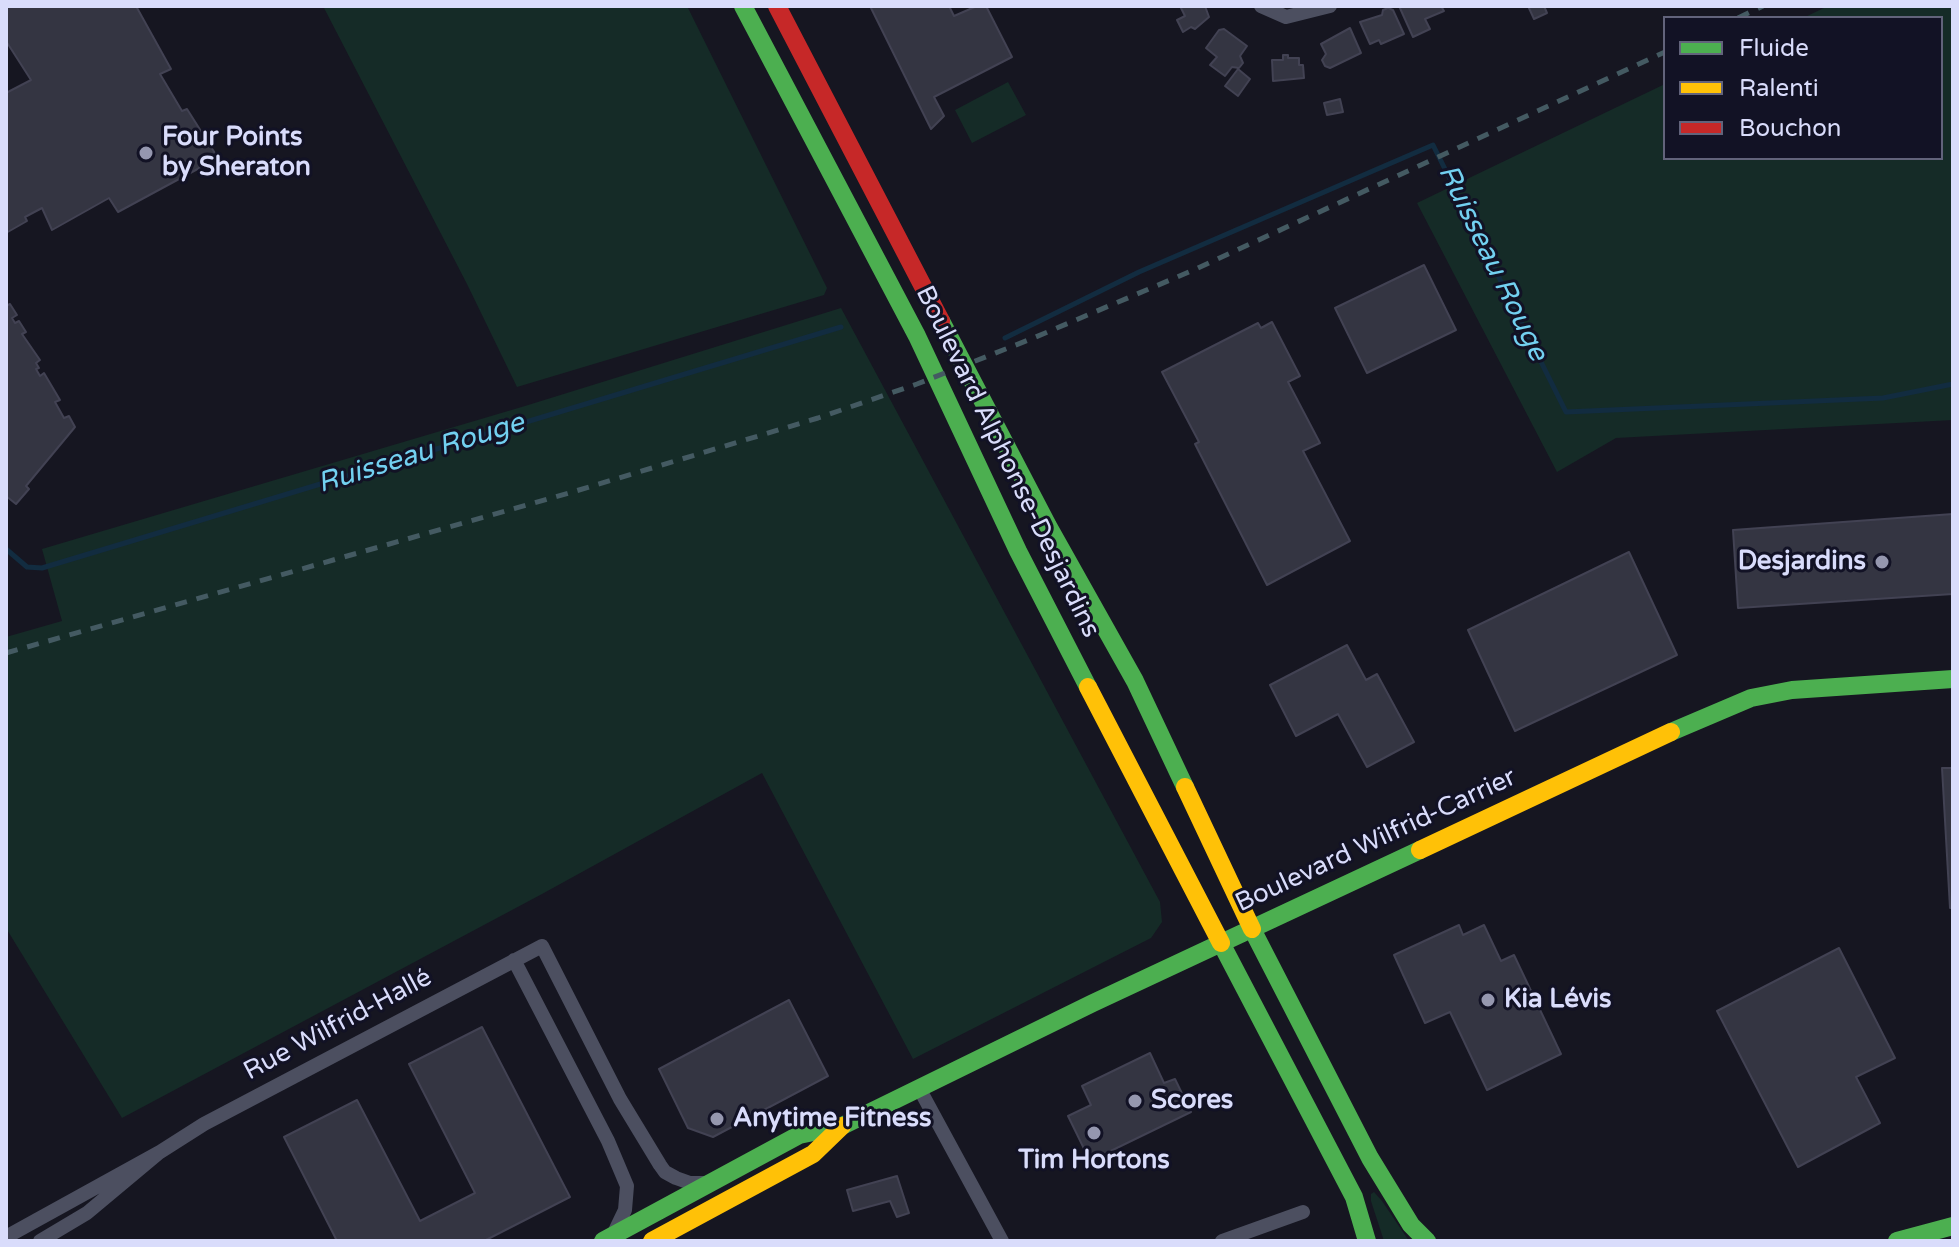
<!DOCTYPE html>
<meta charset="utf-8">
<style>
body{margin:0}
#map{position:relative;width:1959px;height:1247px;overflow:hidden;background:#161621;font-family:"Varela Round",sans-serif}
canvas{display:block}
.frame{position:absolute;inset:0;border:8px solid #d9dcfb;pointer-events:none}
.legend{position:absolute;left:1663px;top:16px;width:280px;height:144px;box-sizing:border-box;background:#121225;border:2px solid #62637b;margin:0;padding:10px 14px;list-style:none;font-size:24px;color:#d9dcfb}
.legend li{display:flex;align-items:center;gap:16px;height:40px}
.legend b{width:40px;border:2px solid #62637b}
</style>
<div id="map">
<canvas width="1959" height="1247"></canvas>
<div class="frame"></div>
<ul class="legend">
<li><b style="height:10px;background:#4caf50"></b>Fluide</li>
<li><b style="height:10px;background:#ffc107"></b>Ralenti</li>
<li><b style="height:10px;background:#c62828"></b>Bouchon</li>
</ul>
</div>
<script>
const context = document.querySelector('canvas').getContext('2d');
context.lineJoin = 'round';
function paint(path, color) {
  context.fillStyle = color;
  context.fill(path, 'evenodd');
}
function toPath(rows) {
  const path = new Path2D();
  for (const r of rows) {
    path.moveTo(r[0], r[1]);
    for (let i = 2; i < r.length; i += 2) path.lineTo(r[i], r[i + 1]);
  }
  return path;
}
function strokePath(path, color, width, dash) {
  context.strokeStyle = color;
  context.lineWidth = width;
  context.lineCap = dash ? 'butt' : 'round';
  context.setLineDash(dash || []);
  context.stroke(path);
}
function drawText(font, color, halo, rows, align = 'center') {
  context.font = font + ' "Varela Round",sans-serif';
  context.lineWidth = 6;
  context.setLineDash([]);
  context.textBaseline = 'middle';
  context.strokeStyle = halo;
  context.fillStyle = color;
  for (const [text, x, y, turn = 0] of rows) {
    context.save();
    context.translate(x, y);
    context.rotate((+turn || 0) * Math.PI / 180);
    context.textAlign = isNaN(turn) ? turn : align;
    if (halo) context.strokeText(text, 0, 0);
    context.fillText(text, 0, 0);
    context.restore();
  }
}
paint(toPath([
 [323,6,687,6,827,288,824,295,517,387,467,284],
 [1828,6,1953,6,1953,420,1616,438,1557,472,1417,203,1665,84,1665,158,1941,158,1941,18,1803,18],
 [1008,82,1026,115,972,143,955,110],
 [841,308,1160,902,1162,922,1151,938,913,1059,762,773,542,894,122,1118,6,928,6,637,62,621,42,549,525,406],
 [1374,1192,1382,1201,1409,1241,1384,1241,1371,1201,1371,1194]
]), '#152b27');
strokePath(toPath([
 [1005,338,1139,272,1433,145,1566,412,1883,398,1953,384],
 [6,549,27,567,42,568,841,327]
]), '#122c40', 5);
const building = toPath([
 [6,6,136,6,171,69,160,74,182,111,187,109,218,158,118,212,109,198,52,230,42,208,25,217,27,221,6,233,6,93,31,80,6,41,6,6],
 [870,6,949,6,954,16,977,6,986,6,1012,57,934,97,944,116,931,129,870,6],
 [1180,6,1205,6,1209,17,1195,29,1191,27,1183,32,1177,20,1185,16,1180,6],
 [1399,6,1441,6,1444,11,1425,19,1430,29,1413,37,1399,6],
 [1528,6,1544,6,1547,13,1534,19,1528,6],
 [1388,8,1393,10,1404,34,1381,44,1379,40,1370,44,1360,22,1382,15,1383,10,1388,8],
 [1350,28,1361,53,1330,68,1325,66,1322,60,1326,54,1321,44,1350,28],
 [1224,29,1247,46,1240,56,1243,63,1239,68,1232,67,1225,76,1210,65,1217,57,1206,48,1219,30,1224,29],
 [1283,55,1288,55,1288,58,1299,58,1299,65,1303,65,1304,78,1273,81,1272,60,1283,60,1283,55],
 [1238,69,1250,79,1238,96,1225,86,1238,69],
 [1340,99,1343,112,1327,115,1324,103,1340,99],
 [1424,265,1456,330,1367,373,1335,308,1424,265],
 [10,304,17,315,12,318,15,323,19,321,26,332,22,334,40,360,36,363,39,368,36,369,40,376,44,373,60,400,55,402,64,418,69,416,75,427,26,486,29,489,16,504,6,496,6,306,10,304],
 [1272,322,1300,376,1288,382,1320,443,1303,451,1350,541,1267,585,1195,444,1199,442,1162,372,1258,323,1261,328,1272,322],
 [1953,514,1953,594,1738,608,1733,530,1953,514],
 [1629,552,1677,655,1515,731,1468,630,1629,552],
 [1347,645,1366,680,1377,674,1414,742,1367,767,1338,714,1296,736,1270,685,1347,645],
 [1942,768,1953,768,1953,908,1950,908,1942,768],
 [1459,925,1463,935,1484,925,1501,961,1514,955,1561,1054,1487,1090,1450,1012,1425,1023,1394,955,1459,925],
 [1839,948,1895,1058,1856,1077,1880,1123,1798,1167,1717,1011,1839,948],
 [789,1000,828,1076,713,1137,688,1128,659,1069,789,1000],
 [482,1027,570,1197,484,1241,337,1241,284,1137,357,1100,420,1221,475,1193,409,1064,482,1027],
 [1150,1053,1164,1083,1175,1079,1191,1112,1090,1161,1068,1116,1091,1105,1082,1086,1150,1053],
 [897,1176,909,1213,897,1217,890,1201,853,1211,847,1190,897,1176]
]);
paint(building, '#343542');
strokePath(building, '#424253', 2);
strokePath(toPath([
 [1261,6,1286,17,1330,6],
 [514,960,608,1141,627,1186,625,1210,613,1235],
 [919,1088,1002,1241],
 [160,1152,204,1124,542,946,620,1099,660,1165,665,1172,676,1178,690,1183,706,1183],
 [6,1237,160,1152,87,1213,40,1241],
 [1222,1241,1303,1212]
]), '#4c4f60', 14);
strokePath(toPath([
 [743,6,917,336,1018,551,1088,687],
 [941,321,1048,526,1135,681,1185,787],
 [1671,732,1751,698,1792,690,1953,679],
 [1252,929,1370,1158,1411,1225,1427,1241],
 [1221,943,1354,1197,1367,1241],
 [603,1241,799,1135,842,1126,1093,1003,1420,850],
 [1897,1241,1953,1226]
]), '#4caf50', 18);
strokePath(toPath([
 [1088,687,1221,943],
 [1185,787,1252,929],
 [1420,850,1671,732],
 [652,1241,813,1154,842,1126]
]), '#ffc107', 18);
strokePath(toPath([
 [777,6,941,321]
]), '#c62828', 18);
strokePath(toPath([
 [1738,18,1763,6],
 [6,653,569,493,818,418,917,384,1031,339,1196,269,1665,52]
]), '#445a62', 5, [12, 10]);
for (const [x, y, r, color] of [
 [146,153,8,"#9597af"],
 [1882,562,8,"#9597af"],
 [1488,1000,8,"#9597af"],
 [1135,1101,8,"#9597af"],
 [717,1119,8,"#9597af"],
 [1094,1133,8,"#9597af"]
]) {
  const dot = new Path2D();
  dot.arc(x, y, r, 0, 2 * Math.PI);
  context.fillStyle = color;
  context.fill(dot);
  strokePath(dot, '#121225', 3);
}
drawText('bold 26px', '#d9dcfb', '#121225', [
 ["Four Points",162,138],
 ["by Sheraton",162,168],
 ["Desjardins",1866,562,"right"],
 ["Kia Lévis",1504,1000],
 ["Scores",1151,1101],
 ["Anytime Fitness",733,1119],
 ["Tim Hortons",1094,1161,"center"]
], 'left');
drawText('26px', '#d9dcfb', '#121225', [
 ["Boulevard Alphonse-Desjardins",1007,462,64],
 ["Boulevard Wilfrid-Carrier",1376,841,-25],
 ["Rue Wilfrid-Hallé",338,1025,-28]
]);
drawText('italic 28px', '#72d0f0', '#121225', [
 ["Ruisseau Rouge",1492,263,64],
 ["Ruisseau Rouge",421,454,-17]
]);
</script>
